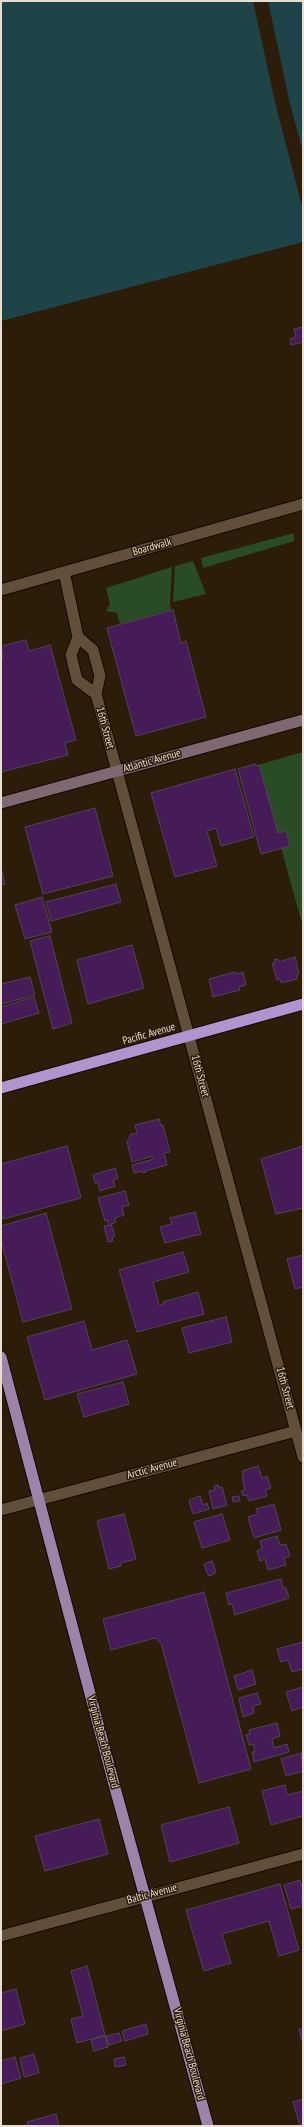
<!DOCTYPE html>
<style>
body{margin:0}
#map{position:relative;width:304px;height:2127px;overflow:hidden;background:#2b1d09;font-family:"PT Sans Narrow",sans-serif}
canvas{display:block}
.frame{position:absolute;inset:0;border:2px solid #e7ddd1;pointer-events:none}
</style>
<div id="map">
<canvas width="304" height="2127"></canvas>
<div class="frame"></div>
</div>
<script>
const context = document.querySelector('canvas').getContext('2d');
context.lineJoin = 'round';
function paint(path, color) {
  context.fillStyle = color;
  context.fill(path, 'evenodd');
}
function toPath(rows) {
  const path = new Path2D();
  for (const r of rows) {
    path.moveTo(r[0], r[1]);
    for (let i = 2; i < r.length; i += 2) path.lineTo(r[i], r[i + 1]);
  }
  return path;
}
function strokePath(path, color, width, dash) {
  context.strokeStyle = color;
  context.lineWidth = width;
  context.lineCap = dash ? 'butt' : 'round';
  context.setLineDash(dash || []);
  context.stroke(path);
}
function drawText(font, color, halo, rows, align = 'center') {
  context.font = font + ' "PT Sans Narrow",sans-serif';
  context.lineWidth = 3;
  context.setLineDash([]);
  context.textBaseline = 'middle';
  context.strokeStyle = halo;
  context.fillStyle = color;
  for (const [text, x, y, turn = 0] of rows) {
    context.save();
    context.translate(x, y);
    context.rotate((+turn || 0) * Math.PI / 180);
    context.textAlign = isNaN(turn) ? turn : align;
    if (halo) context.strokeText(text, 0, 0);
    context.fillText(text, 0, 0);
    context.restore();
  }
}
paint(toPath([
 [294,533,294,541,203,568,201,558],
 [193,561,206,594,173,602,175,566],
 [172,567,170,603,171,610,120,624,117,613,106,611,110,604,106,588],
 [303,752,303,927,258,765]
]), '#294c26');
paint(toPath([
 [1,1,303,1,303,242,1,321]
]), '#1e4447');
paint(toPath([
 [253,1,268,1,290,104,303,152,303,210,275,102]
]), '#2b1d09');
const building = toPath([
 [303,327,303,342,291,345,290,339,296,337,294,329,303,327],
 [173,610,181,643,186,641,206,717,136,736,107,628,173,610],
 [26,640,29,651,50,645,76,740,65,743,68,755,1,772,1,660,3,659,1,646,26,640],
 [255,764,256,766,259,765,278,833,286,831,290,846,261,854,238,769,255,764],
 [235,769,254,837,221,846,216,828,207,831,217,866,175,877,151,793,235,769],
 [95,808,113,876,43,894,25,827,95,808],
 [1,868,5,884,1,885,1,868],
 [116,884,121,902,51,921,46,902,116,884],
 [42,897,52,932,25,939,15,905,42,897],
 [50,936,72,1023,53,1029,30,941,50,936],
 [132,945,144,988,88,1004,77,960,132,945],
 [295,957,299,974,296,975,297,979,281,983,280,979,277,980,272,963,275,963,274,960,278,959,279,962,295,957],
 [235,972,236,974,243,972,246,985,239,987,240,990,213,997,209,979,235,972],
 [30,977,35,995,1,1004,1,984,30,977],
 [34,997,39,1013,1,1024,1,1007,34,997],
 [159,1119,161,1126,163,1125,170,1152,164,1153,167,1165,145,1171,146,1172,143,1173,142,1171,134,1173,132,1165,154,1159,153,1156,132,1162,127,1142,131,1134,137,1133,135,1125,159,1119],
 [67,1146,81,1198,3,1219,1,1211,1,1164,67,1146],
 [303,1146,303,1208,276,1214,261,1159,303,1146],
 [115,1168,118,1178,113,1180,115,1186,100,1191,98,1182,95,1183,93,1175,115,1168],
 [125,1191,129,1205,122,1207,124,1215,115,1218,116,1222,111,1224,115,1236,112,1237,113,1241,108,1242,104,1226,109,1225,107,1220,105,1221,98,1198,125,1191],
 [195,1212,201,1234,165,1243,160,1227,172,1224,170,1218,195,1212],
 [46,1213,72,1309,23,1322,1,1240,1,1226,46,1213],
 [183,1252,189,1272,153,1282,159,1305,163,1304,163,1302,198,1292,204,1314,137,1332,119,1270,183,1252],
 [303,1255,303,1287,295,1289,287,1259,303,1255],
 [226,1317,232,1342,189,1353,182,1328,226,1317],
 [84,1321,92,1350,127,1340,137,1374,45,1400,27,1337,84,1321],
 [123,1382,129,1404,84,1417,77,1394,123,1382],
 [258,1466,262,1478,267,1476,271,1488,265,1490,267,1496,249,1501,247,1495,243,1496,241,1491,245,1490,242,1477,244,1477,242,1471,258,1466],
 [218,1485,219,1488,222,1487,227,1505,213,1509,209,1491,215,1490,214,1486,218,1485],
 [200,1496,203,1505,207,1503,209,1509,193,1514,189,1500,200,1496],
 [239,1496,240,1501,233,1502,232,1497,239,1496],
 [274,1504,281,1530,254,1538,248,1517,258,1514,256,1509,274,1504],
 [124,1514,136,1559,120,1563,121,1566,109,1569,97,1521,124,1514],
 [222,1514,230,1540,202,1548,194,1522,222,1514],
 [277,1536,280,1545,286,1544,290,1556,284,1558,286,1565,268,1570,265,1559,260,1561,257,1551,262,1549,260,1541,277,1536],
 [212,1561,216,1572,210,1576,208,1575,204,1564,212,1561],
 [281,1579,283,1588,286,1588,289,1598,235,1615,232,1604,229,1605,226,1593,281,1579],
 [204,1592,251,1769,199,1783,161,1643,155,1638,111,1650,103,1619,204,1592],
 [303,1642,303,1669,292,1672,288,1660,281,1662,277,1649,303,1642],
 [252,1670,256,1684,238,1690,234,1676,252,1670],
 [303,1687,303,1707,292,1711,286,1692,303,1687],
 [257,1693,261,1704,253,1706,254,1713,243,1717,239,1698,257,1693],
 [277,1723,280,1736,272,1739,274,1748,287,1744,289,1752,254,1762,252,1752,255,1752,253,1744,249,1745,246,1735,250,1734,249,1730,277,1723],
 [301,1753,303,1771,286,1776,281,1759,301,1753],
 [285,1785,287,1795,303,1791,303,1816,271,1825,262,1791,285,1785],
 [229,1807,239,1843,170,1862,161,1825,229,1807],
 [99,1819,108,1854,45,1871,35,1836,99,1819],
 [300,1880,303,1890,303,1894,301,1895,303,1906,291,1909,284,1885,300,1880],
 [280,1884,299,1950,279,1956,269,1921,222,1934,231,1963,204,1971,186,1910,280,1884],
 [87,1966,105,2035,77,2043,71,2019,83,2016,71,1971,87,1966],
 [16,1989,25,2024,1,2031,1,1993,16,1989],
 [146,2024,148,2034,125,2041,122,2031,146,2024],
 [303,2028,303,2045,299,2029,303,2028],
 [119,2033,122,2041,109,2045,106,2036,119,2033],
 [105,2036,108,2047,94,2051,91,2040,105,2036],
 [34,2054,39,2073,24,2077,20,2058,34,2054],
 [15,2057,21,2078,1,2084,1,2061,15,2057],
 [124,2057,126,2065,115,2067,114,2059,124,2057],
 [303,2099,303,2126,300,2126,293,2102,303,2099],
 [56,2114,59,2126,28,2126,27,2122,56,2114]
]);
paint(building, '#451c58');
strokePath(building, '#514459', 1);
const pedestrian = toPath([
 [64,572,78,637,71,655,77,680,96,694,100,676,93,650,78,637],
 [1,590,303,504]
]);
const minor = toPath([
 [96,694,117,771]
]);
const tertiary = toPath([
 [117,771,303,1457],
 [1,1510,296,1431],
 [1,1936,303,1854]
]);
const secondary = toPath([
 [1,803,303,720]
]);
const primary = toPath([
 [1,1357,115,1788,208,2126]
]);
const trunk = toPath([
 [1,1088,303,1004]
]);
strokePath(pedestrian, '#130700', 13);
strokePath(minor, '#130700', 13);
strokePath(tertiary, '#130700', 13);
strokePath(secondary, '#130700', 13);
strokePath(primary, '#130700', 13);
strokePath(trunk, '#130700', 13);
strokePath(pedestrian, '#604f3b', 11);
strokePath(minor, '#604f3b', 11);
strokePath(tertiary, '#604f3b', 11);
strokePath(secondary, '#7e6972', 11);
strokePath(primary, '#9b83a9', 11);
strokePath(trunk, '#af94ce', 11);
drawText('11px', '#e7ddd1', '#2b1d09', [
 ["Boardwalk",152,547,-16],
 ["16th Street",105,728,75],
 ["Atlantic Avenue",152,761,-16],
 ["Pacific Avenue",149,1034,-16],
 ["16th Street",200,1076,75],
 ["16th Street",285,1388,75],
 ["Arctic Avenue",152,1469,-15],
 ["Virginia Beach Boulevard",103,1742,75],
 ["Baltic Avenue",152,1894,-15],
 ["Virginia Beach Boulevard",189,2054,75]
]);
</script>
